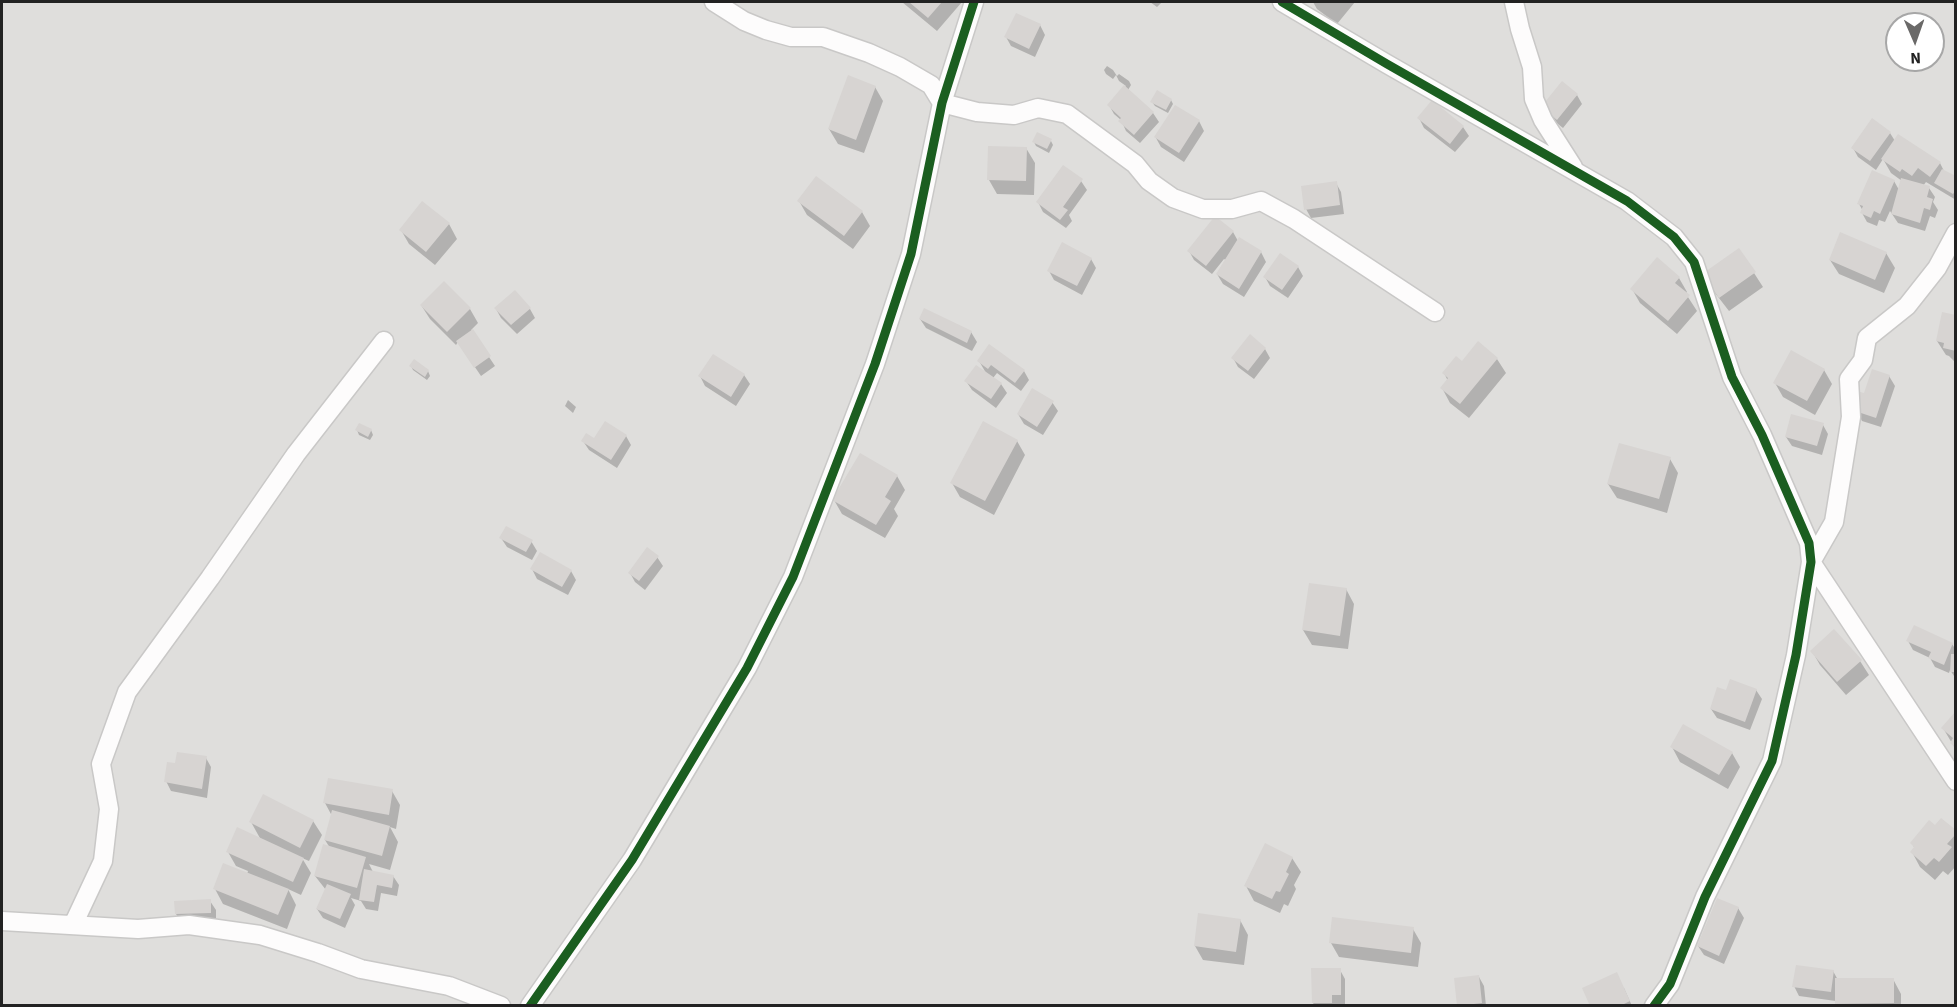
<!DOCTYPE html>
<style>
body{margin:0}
#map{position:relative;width:1957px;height:1007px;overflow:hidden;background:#f0eeeb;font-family:"Source Sans 3",sans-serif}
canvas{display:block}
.frame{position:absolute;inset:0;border:3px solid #222;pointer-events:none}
.north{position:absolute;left:1885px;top:12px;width:60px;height:60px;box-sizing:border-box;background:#fff;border:2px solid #a7a7a7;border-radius:50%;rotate:178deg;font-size:16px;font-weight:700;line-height:24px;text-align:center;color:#222}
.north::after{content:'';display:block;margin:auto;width:21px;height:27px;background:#6a6968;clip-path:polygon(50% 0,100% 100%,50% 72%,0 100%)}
</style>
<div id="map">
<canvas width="1957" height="1007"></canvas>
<div class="frame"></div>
<div class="north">N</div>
</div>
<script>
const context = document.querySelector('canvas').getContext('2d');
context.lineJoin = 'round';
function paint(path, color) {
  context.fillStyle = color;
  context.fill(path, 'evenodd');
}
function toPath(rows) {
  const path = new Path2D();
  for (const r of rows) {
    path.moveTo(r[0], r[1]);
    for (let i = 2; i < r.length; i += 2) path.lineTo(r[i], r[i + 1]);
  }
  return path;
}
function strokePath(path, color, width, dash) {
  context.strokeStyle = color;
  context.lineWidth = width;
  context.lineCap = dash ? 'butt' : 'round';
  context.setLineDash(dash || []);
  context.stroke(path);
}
paint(toPath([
 [2,2,1955,2,1955,1005,2,1005],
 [1897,24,1933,24,1933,60,1897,60]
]), '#dfdedc');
paint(toPath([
 [902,2,962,2,937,31],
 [1150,2,1162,2,1157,7],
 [1313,2,1355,2,1337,24,1317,9],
 [1040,25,1045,35,1035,57,1011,46,1006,37],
 [1107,66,1113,70,1117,76,1119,74,1129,81,1131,85,1128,90,1153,113,1159,122,1140,143,1126,131,1121,120,1114,114,1109,105,1126,86,1119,81,1116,75,1113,79,1106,74,1104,70],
 [875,87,883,101,864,153,838,144,829,129],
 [1577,95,1582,104,1563,128,1548,116],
 [1171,100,1173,104,1168,113,1155,106,1152,102],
 [1419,118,1463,127,1469,136,1455,152,1424,128],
 [1199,121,1204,131,1184,162,1161,147,1156,138],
 [1890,133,1895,141,1940,163,1945,173,1956,178,1956,200,1926,182,1923,186,1929,188,1935,197,1933,202,1938,210,1935,218,1930,216,1925,231,1898,223,1890,211,1885,222,1879,220,1877,226,1867,222,1862,213,1863,211,1859,204,1894,181,1899,190,1902,181,1891,173,1883,159,1876,170,1858,157,1853,148],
 [1051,141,1053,145,1049,153,1036,146,1034,142],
 [1026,148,1035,163,1034,195,997,194,989,180],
 [1081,181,1087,190,1069,215,1072,221,1066,228,1043,212,1038,202],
 [1336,183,1341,192,1344,214,1311,218,1306,209],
 [799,201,862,212,870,226,853,249,807,215],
 [1215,218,1233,232,1238,241,1261,252,1266,262,1244,297,1223,284,1217,274,1226,260,1224,259,1212,274,1194,260,1189,251],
 [449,224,457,239,435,265,409,244,401,230],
 [1886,253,1895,268,1884,293,1839,274,1830,260],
 [1091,259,1096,268,1082,295,1054,280,1049,271],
 [1298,267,1303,276,1288,298,1270,286,1265,277],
 [1754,273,1763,287,1729,311,1712,289],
 [1679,278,1687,292,1686,294,1697,311,1677,334,1640,303,1632,289],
 [421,305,470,309,478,323,471,330,495,366,481,376,458,342,456,345,430,319],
 [496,309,530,309,535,318,517,334,501,318],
 [925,310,971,332,977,342,972,351,926,328,920,319],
 [1956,317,1956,363,1949,356,1946,355,1937,341],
 [1478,343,1497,359,1506,373,1469,418,1450,403,1442,388,1448,381,1444,373,1462,363],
 [1265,349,1270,358,1254,379,1238,367,1233,358],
 [979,361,1024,371,1029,380,1021,391,997,373,993,378,1001,384,1007,393,996,408,972,390,966,381,986,373],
 [411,366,428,371,430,376,427,380,413,370],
 [1824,370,1832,384,1815,415,1783,397,1775,383],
 [744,375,750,384,736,406,705,386,700,376],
 [1889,376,1895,386,1881,427,1862,421,1857,411],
 [568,400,576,407,573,413,565,406],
 [1052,402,1058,411,1043,435,1024,424,1018,414],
 [1823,425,1828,434,1822,455,1792,446,1786,437],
 [357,430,371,430,373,435,370,440,359,435],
 [626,436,631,445,617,468,589,450,583,441],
 [1017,441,1025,455,994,515,960,497,952,483],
 [1670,459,1678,473,1667,513,1617,498,1608,484],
 [897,476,905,490,894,509,898,516,885,538,842,514,834,500],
 [501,538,531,541,537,551,532,560,507,547],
 [657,557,663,566,645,590,635,582,630,573],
 [532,569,571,571,576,580,568,595,537,579],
 [1346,589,1354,604,1348,649,1312,645,1303,630],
 [1908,641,1952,644,1956,650,1956,679,1950,670,1949,673,1935,667,1930,658,1913,650],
 [1812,651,1860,661,1869,675,1846,695,1820,665],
 [1756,690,1762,699,1750,730,1717,718,1711,709,1727,692],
 [1956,713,1956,750,1943,728],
 [1672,747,1732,753,1740,767,1728,789,1680,762],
 [206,758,211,767,207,798,171,791,166,781,176,765],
 [392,791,400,805,396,829,390,827,398,842,390,870,369,864,373,872,393,876,399,885,397,896,381,893,378,911,366,909,361,901,351,898,355,905,345,928,323,918,317,909,326,890,315,876,330,848,325,840,332,816,325,803],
 [313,821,322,835,309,861,302,858,311,873,301,895,288,889,296,905,287,929,223,904,215,889,247,874,248,871,236,866,228,852,261,840,251,822],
 [1935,827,1956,832,1956,866,1948,875,1943,871,1935,880,1920,867,1912,852,1915,849,1912,843],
 [1292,858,1301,872,1294,885,1296,889,1288,906,1284,904,1280,913,1254,901,1246,886],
 [210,901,216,910,216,922,182,923,176,914],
 [1738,908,1744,918,1724,964,1704,955,1698,946],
 [1240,920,1248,935,1244,965,1203,960,1195,946],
 [1413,929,1421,943,1418,967,1339,957,1331,943],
 [1340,970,1345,979,1345,1004,1315,1006,1313,1003],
 [1833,971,1838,980,1893,979,1901,994,1901,1006,1838,1006,1836,1001,1799,996,1794,986],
 [1479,977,1484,986,1486,1006,1459,1006],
 [1624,988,1632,1006,1591,1006]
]), '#0003');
paint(toPath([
 [909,2,942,2,928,18],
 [1016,13,1041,24,1029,49,1004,37],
 [848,75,876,86,856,140,828,129],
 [1562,81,1578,94,1557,120,1541,107],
 [1124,85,1154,112,1134,135,1118,121,1121,118,1107,105],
 [1157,90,1172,99,1166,110,1150,102],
 [1432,100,1464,126,1450,144,1417,118],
 [1175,105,1200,120,1179,153,1154,137],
 [1872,118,1891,132,1870,161,1851,148],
 [1037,132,1052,139,1047,149,1032,142],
 [1898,134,1941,162,1930,177,1918,168,1912,176,1902,169,1900,172,1881,159],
 [988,146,1027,147,1026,181,987,180],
 [1063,165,1083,179,1063,207,1068,210,1060,220,1036,202],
 [1942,169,1956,176,1956,190,1953,194,1934,183],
 [1872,170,1895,180,1880,214,1874,211,1871,218,1860,213,1863,206,1857,204],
 [816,176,863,211,844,236,797,201],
 [1901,178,1930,186,1927,197,1933,199,1930,210,1924,208,1920,223,1891,214],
 [1337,181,1340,205,1304,210,1301,186],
 [422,201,450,223,426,252,399,230],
 [1215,216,1234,231,1206,266,1187,251],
 [1840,232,1887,252,1875,280,1829,260],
 [1239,237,1262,251,1239,289,1216,274],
 [1062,242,1092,258,1077,286,1047,271],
 [1739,248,1756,272,1719,298,1702,274],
 [1280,253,1299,266,1282,290,1263,277],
 [1657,257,1680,277,1675,283,1690,295,1668,321,1630,289],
 [444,281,471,308,447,332,420,305],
 [515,290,531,308,511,325,494,308],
 [924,308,972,331,967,343,919,319],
 [1942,312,1956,315,1956,351,1943,348,1944,343,1936,341],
 [473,329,491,356,474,368,456,341],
 [1250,334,1266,348,1248,371,1231,358],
 [1478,341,1498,358,1460,404,1440,388,1448,378,1442,373,1456,356,1462,361],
 [989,344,1025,370,1015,383,991,365,988,369,977,361],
 [1791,350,1825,369,1807,401,1773,383],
 [713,354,745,374,731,397,698,376],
 [414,359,429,370,425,377,409,366],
 [976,365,1002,383,991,399,964,381],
 [1872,369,1890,375,1876,418,1855,411,1857,391,1864,393],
 [1032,388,1054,401,1037,427,1017,414],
 [1791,414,1824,423,1817,446,1785,437],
 [605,421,627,435,611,460,581,441,586,433,594,438],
 [983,421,1018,440,985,501,950,483],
 [359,423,372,429,368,437,355,430],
 [1619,443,1671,457,1659,499,1607,484],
 [860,453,898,475,885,497,891,501,876,525,832,500],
 [506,526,533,540,526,552,499,538],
 [647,547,659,556,639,581,628,573],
 [540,552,572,570,562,587,530,569],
 [1309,583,1347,588,1340,636,1302,630],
 [1914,625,1953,643,1944,665,1928,658,1931,652,1906,641],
 [1834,629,1862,660,1837,682,1810,651],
 [1951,654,1956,654,1956,672,1950,672],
 [1730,679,1757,689,1745,722,1710,709,1717,687,1726,690],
 [1956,711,1956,748,1950,743,1953,738,1941,728],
 [1683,724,1733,752,1719,775,1670,747],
 [177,752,207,756,202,789,164,782,167,762,175,763],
 [328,778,393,789,389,815,323,803],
 [263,794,314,820,300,848,249,822],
 [332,810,390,826,382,856,324,840],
 [1941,818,1956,830,1956,834,1947,844,1952,847,1939,862,1934,858,1926,866,1910,852,1914,847,1910,843,1929,820,1935,825],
 [237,827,304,858,293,882,226,852],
 [1265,843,1293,857,1286,872,1289,874,1280,892,1276,891,1272,899,1244,886],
 [323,844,366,857,357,888,314,876],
 [223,863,289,889,278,915,213,889],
 [364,869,394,875,392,888,377,885,374,902,359,900],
 [327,884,351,894,340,919,316,909],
 [1717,898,1739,907,1719,956,1697,946],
 [211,899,211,913,175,914,174,901],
 [1198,913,1241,919,1236,952,1194,946],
 [1332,917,1414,927,1411,953,1329,943],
 [1796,965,1834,970,1831,992,1792,987],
 [1311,968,1341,968,1341,995,1332,995,1332,1003,1312,1003],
 [1617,972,1630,1001,1620,1006,1590,1006,1582,988],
 [1479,975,1482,1003,1457,1006,1454,978],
 [1835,978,1894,978,1894,1003,1835,1004]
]), '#d7d4d2');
const minor = toPath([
 [714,2,744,21,766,30,791,37,823,37,869,53,900,67,931,85,942,103,977,112,1014,115,1038,108,1067,114,1135,164,1149,181,1173,198,1203,209,1232,209,1261,201,1294,219,1435,312],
 [1282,2,1387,64,1627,201,1674,237,1694,262,1732,377,1762,435,1809,543,1811,562,1796,655,1772,761,1705,897,1670,984,1654,1006],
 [1514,2,1520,29,1532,67,1534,99,1543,120,1573,167],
 [1811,562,1834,522,1851,417,1849,379,1863,360,1867,338,1907,306,1937,268,1956,233],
 [1811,562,1956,781],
 [2,921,138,929,189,925,260,935,318,953,361,969,449,986,501,1006],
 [73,925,103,861,109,809,101,764,127,692,210,578,296,454,384,341],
 [530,1006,632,860,747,668,793,577,875,364,911,254,942,103,974,2]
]);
strokePath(minor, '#c9c8c7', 21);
strokePath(minor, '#fdfcfc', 18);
strokePath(toPath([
 [1282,2,1387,64,1627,201,1674,237,1694,262,1732,377,1762,435,1809,543,1811,562,1796,655,1772,761,1705,897,1670,984,1654,1006],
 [530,1006,632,860,747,668,793,577,875,364,911,254,942,103,974,2]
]), '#1b5e20', 9);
</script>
